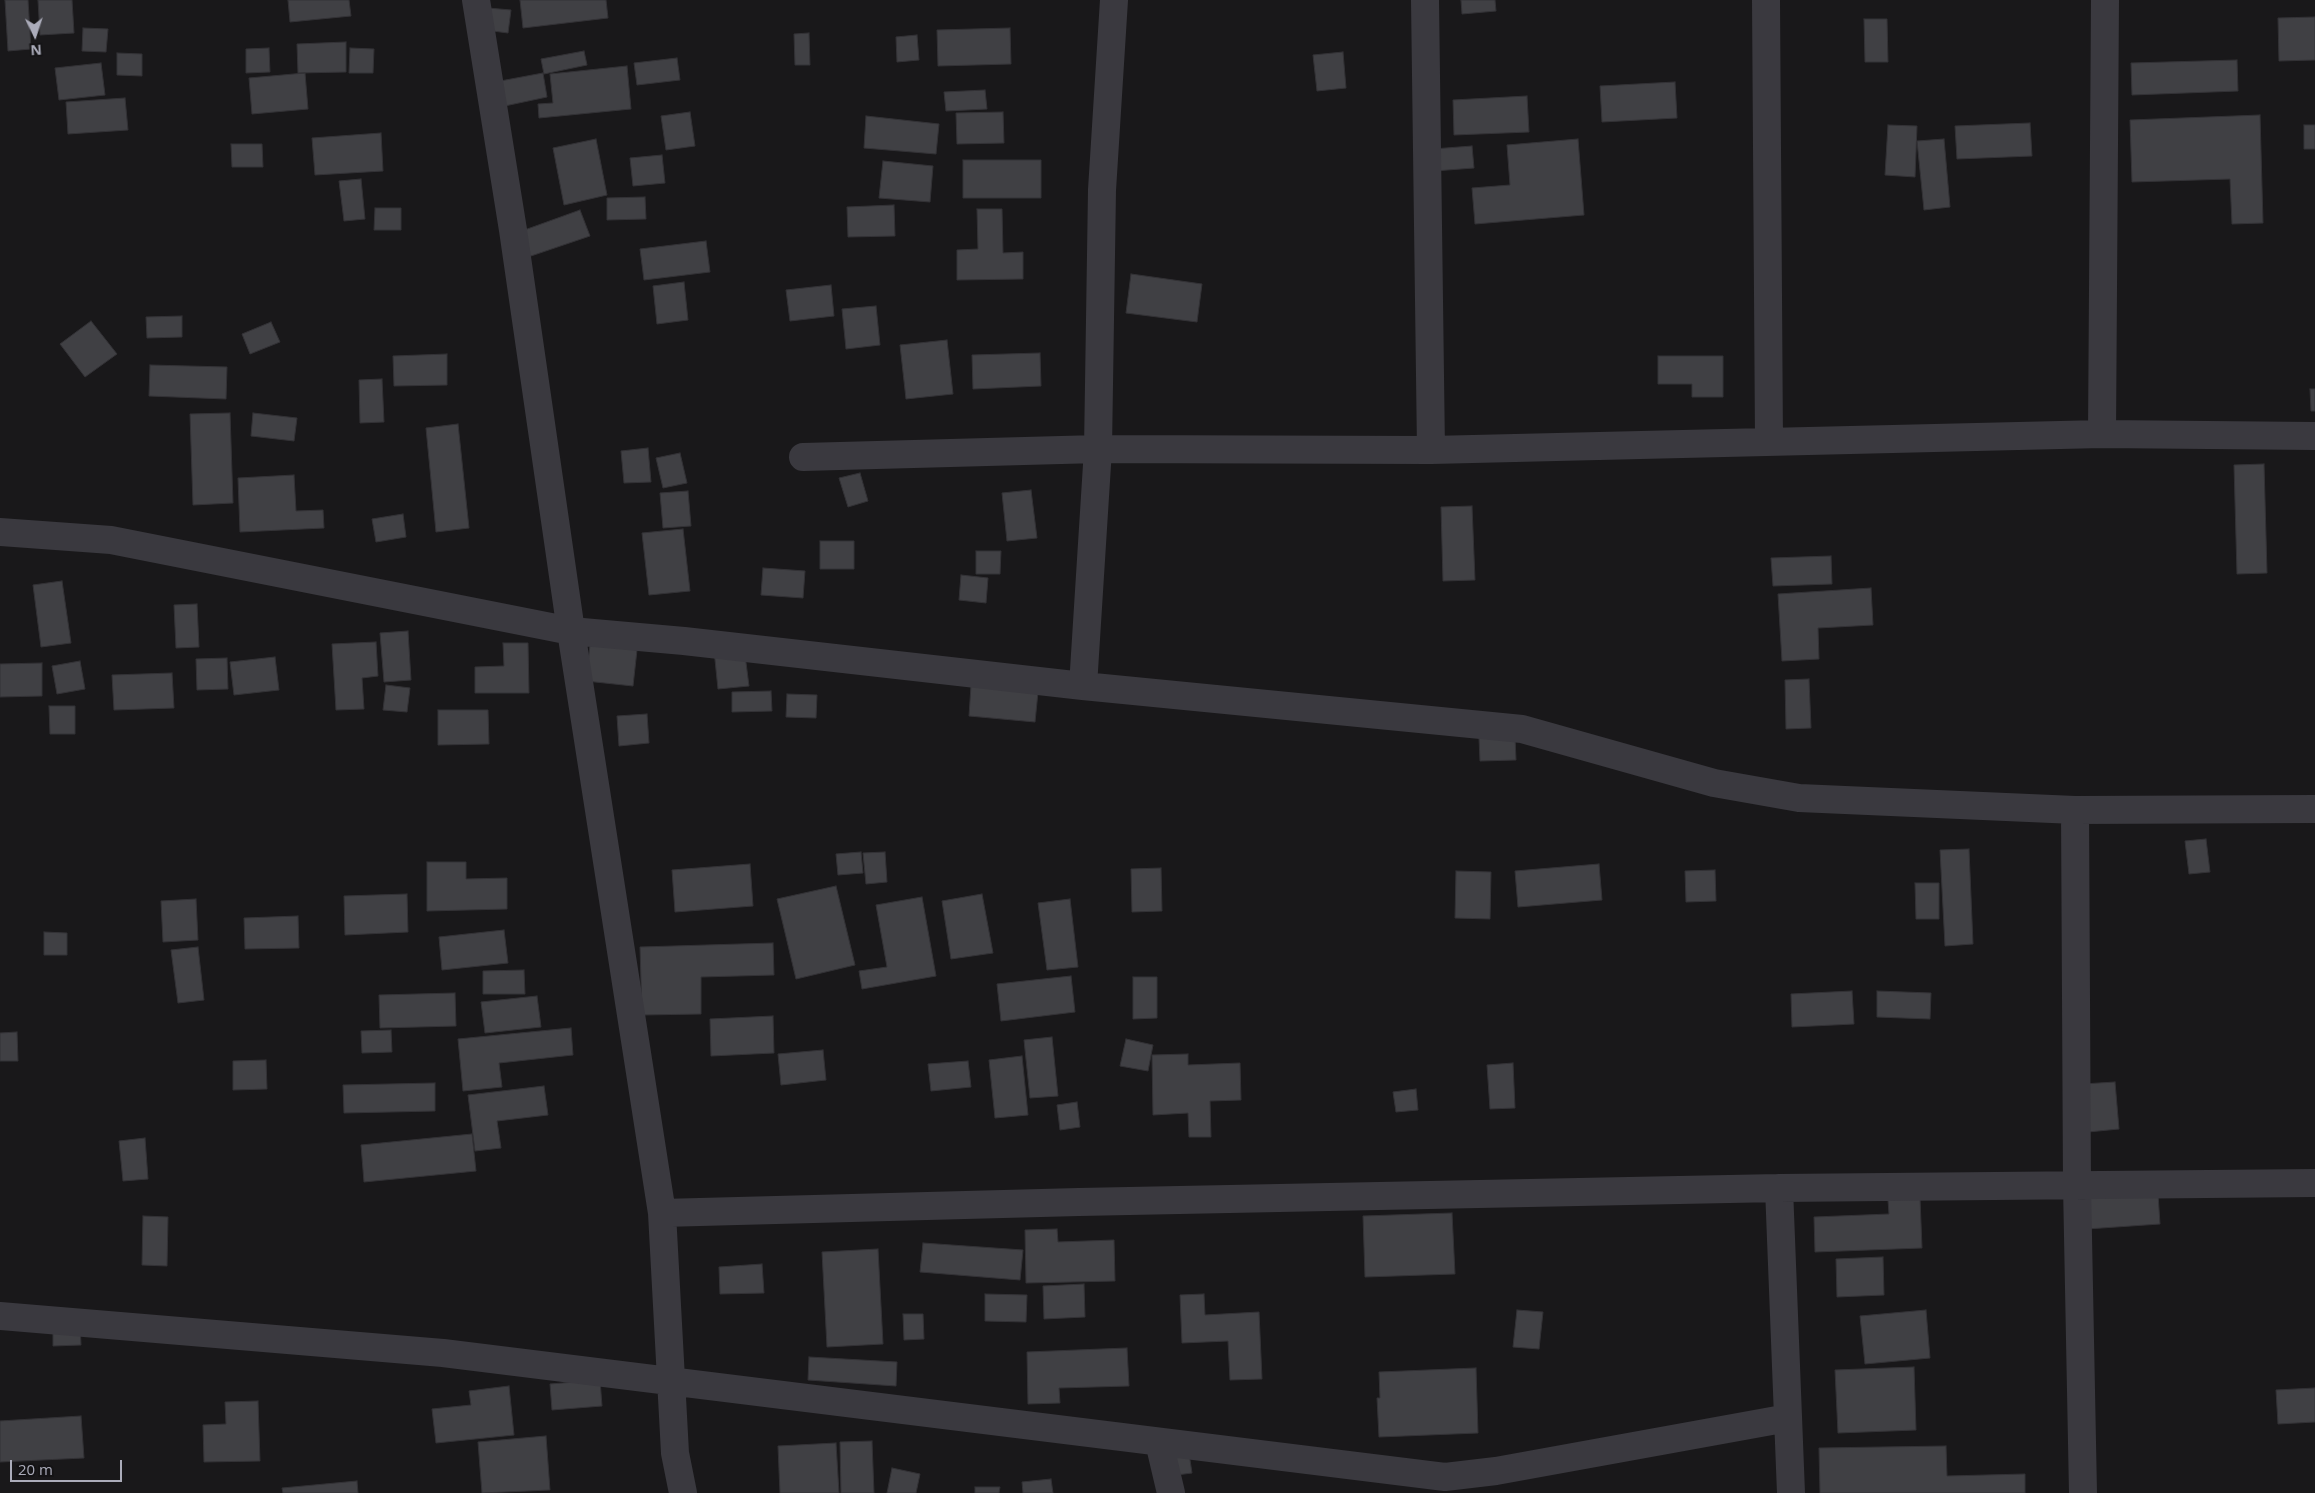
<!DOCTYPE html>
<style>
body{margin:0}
#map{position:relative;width:2315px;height:1493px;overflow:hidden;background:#19181a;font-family:"Open Sans",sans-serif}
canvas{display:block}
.north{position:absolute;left:10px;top:10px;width:50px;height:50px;-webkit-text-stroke:4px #141315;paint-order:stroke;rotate:176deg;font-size:14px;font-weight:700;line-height:20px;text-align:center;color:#abacba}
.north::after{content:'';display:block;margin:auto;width:18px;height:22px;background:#abacba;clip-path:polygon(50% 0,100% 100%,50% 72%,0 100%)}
.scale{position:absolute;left:10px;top:1460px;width:112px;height:22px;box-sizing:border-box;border:2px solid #abacba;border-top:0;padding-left:6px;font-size:15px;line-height:18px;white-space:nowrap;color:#abacba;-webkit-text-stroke:4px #141315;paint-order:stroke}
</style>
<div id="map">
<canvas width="2315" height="1493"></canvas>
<div class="north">N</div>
<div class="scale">20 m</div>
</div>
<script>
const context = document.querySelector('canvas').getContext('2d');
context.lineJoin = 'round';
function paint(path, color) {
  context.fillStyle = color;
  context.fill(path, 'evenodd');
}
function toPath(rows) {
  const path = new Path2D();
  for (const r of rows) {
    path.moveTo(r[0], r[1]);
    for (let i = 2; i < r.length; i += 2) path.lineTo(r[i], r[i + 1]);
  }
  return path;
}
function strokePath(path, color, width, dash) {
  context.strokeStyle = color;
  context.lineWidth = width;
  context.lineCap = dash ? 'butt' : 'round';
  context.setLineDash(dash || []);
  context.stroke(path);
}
const building = toPath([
 [5,0,28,0,31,49,8,51,5,0],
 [38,0,72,0,74,33,40,35,38,0],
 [288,0,349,0,351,16,290,22,288,0],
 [520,0,606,0,608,18,523,28,520,0],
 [1461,0,1495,0,1496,11,1462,14,1461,0],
 [488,8,511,10,508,33,485,30,488,8],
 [2315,17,2315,60,2279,61,2278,18,2315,17],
 [1864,19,1887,19,1888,62,1865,62,1864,19],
 [83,28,108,29,106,52,82,51,83,28],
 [1010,28,1011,64,938,66,937,30,1010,28],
 [809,33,810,65,795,65,794,34,809,33],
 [917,35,919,60,897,62,896,37,917,35],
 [346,42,346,72,298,73,297,44,346,42],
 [269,48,270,72,246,73,246,49,269,48],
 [350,48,374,49,373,73,349,73,350,48],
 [584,51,587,65,544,74,541,59,584,51],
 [1343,52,1346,88,1317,91,1313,55,1343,52],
 [117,53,142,54,142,76,117,75,117,53],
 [677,58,680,80,637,85,634,63,677,58],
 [2237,60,2238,91,2132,95,2131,63,2237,60],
 [101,63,105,95,59,100,55,68,101,63],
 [627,66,631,109,539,118,538,104,553,103,550,74,627,66],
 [305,73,308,109,252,114,249,78,305,73],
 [543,73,547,97,500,107,495,82,543,73],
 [1675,82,1677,118,1602,122,1600,86,1675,82],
 [985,90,987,109,946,111,944,92,985,90],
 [1527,96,1529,132,1454,135,1453,100,1527,96],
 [125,98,128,130,68,134,66,102,125,98],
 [690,112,695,146,666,150,661,116,690,112],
 [1003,112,1004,143,957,144,956,113,1003,112],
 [2260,115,2263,223,2232,224,2230,179,2132,182,2130,120,2260,115],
 [866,116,939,124,936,154,864,148,866,116],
 [2030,123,2032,156,1957,159,1955,126,2030,123],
 [1888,125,1917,126,1915,177,1885,175,1888,125],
 [2304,125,2315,125,2315,149,2304,149,2304,125],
 [381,133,383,171,315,175,312,138,381,133],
 [596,139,607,195,564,205,553,148,596,139],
 [1578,139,1584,215,1475,224,1472,188,1510,185,1507,145,1578,139],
 [1944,139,1950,207,1924,210,1917,141,1944,139],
 [231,144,262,144,263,167,232,167,231,144],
 [1472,146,1474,168,1434,171,1433,149,1472,146],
 [662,155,665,183,633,186,630,158,662,155],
 [963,160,1041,160,1041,198,963,198,963,160],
 [883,161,933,166,930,202,879,198,883,161],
 [361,179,365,219,344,221,339,181,361,179],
 [645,197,646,219,607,220,607,198,645,197],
 [894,205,895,236,848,237,847,207,894,205],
 [375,208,401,208,401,230,374,230,375,208],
 [977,209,1002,209,1003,253,1023,252,1023,279,957,280,957,250,978,249,977,209],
 [580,210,590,236,528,257,519,232,580,210],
 [706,241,710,272,644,280,640,249,706,241],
 [1131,274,1202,284,1197,322,1126,313,1131,274],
 [684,282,688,320,657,324,653,286,684,282],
 [831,285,834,316,790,321,786,290,831,285],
 [876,306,880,345,846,349,842,309,876,306],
 [182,316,182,337,147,338,146,317,182,316],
 [91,321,117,354,85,377,60,344,91,321],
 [271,322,280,342,250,354,242,334,271,322],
 [947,340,953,394,906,399,900,345,947,340],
 [1040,353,1041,386,973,389,972,355,1040,353],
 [447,354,447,385,394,386,393,356,447,354],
 [1658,356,1723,356,1723,397,1692,397,1692,384,1658,384,1658,356],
 [150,365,227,367,226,399,149,396,150,365],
 [382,379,384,422,360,423,359,380,382,379],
 [2310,389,2315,389,2315,411,2311,411,2310,389],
 [230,413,233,503,193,505,190,414,230,413],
 [253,413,297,418,294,441,251,436,253,413],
 [458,424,469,528,436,532,426,428,458,424],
 [648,448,651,482,624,483,621,451,648,448],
 [680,453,687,483,663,488,656,458,680,453],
 [2264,464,2267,573,2237,574,2234,465,2264,464],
 [860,473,868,501,848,507,839,478,860,473],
 [294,475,296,511,323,510,324,528,240,532,238,478,294,475],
 [1031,490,1037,538,1007,541,1002,493,1031,490],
 [688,491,691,526,663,528,660,493,688,491],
 [1472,506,1475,580,1443,581,1441,507,1472,506],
 [403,514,406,537,376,542,372,519,403,514],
 [683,529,690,591,649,595,642,533,683,529],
 [820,541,854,541,854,569,820,569,820,541],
 [976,551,1001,551,1000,574,976,574,976,551],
 [1831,556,1832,584,1773,586,1771,558,1831,556],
 [763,568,805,571,803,598,761,595,763,568],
 [961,575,988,578,986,603,959,600,961,575],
 [62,581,71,643,41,647,33,585,62,581],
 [1871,588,1873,625,1818,628,1819,659,1782,661,1778,594,1871,588],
 [197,604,199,647,176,648,174,605,197,604],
 [408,631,411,680,384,682,380,633,408,631],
 [376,642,378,676,362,678,364,709,336,710,332,644,376,642],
 [503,643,528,643,529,693,475,693,475,667,504,666,503,643],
 [590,645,637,650,633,686,586,681,590,645],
 [744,647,749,686,718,689,714,650,744,647],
 [275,657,279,690,234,695,230,662,275,657],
 [227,658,228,689,197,690,196,659,227,658],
 [80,661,85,689,57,694,52,666,80,661],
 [42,663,42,696,0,697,0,664,42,663],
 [172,673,174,708,114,710,112,675,172,673],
 [1809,679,1811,728,1786,729,1785,680,1809,679],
 [386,685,410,688,407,712,383,710,386,685],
 [971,686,1038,692,1035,722,969,716,971,686],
 [771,691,772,711,732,712,732,692,771,691],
 [787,694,817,695,816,718,786,717,787,694],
 [49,706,75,706,75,734,50,734,49,706],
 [438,710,488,710,489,744,438,745,438,710],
 [647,714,649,743,619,746,617,716,647,714],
 [1515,737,1516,760,1480,761,1479,738,1515,737],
 [2206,839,2210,872,2189,874,2185,841,2206,839],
 [1969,849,1973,944,1945,946,1940,850,1969,849],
 [861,852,863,873,838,875,836,854,861,852],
 [885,852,887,882,866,884,863,853,885,852],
 [427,862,466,862,466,879,507,878,507,909,427,911,427,862],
 [750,864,753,906,675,912,672,870,750,864],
 [1599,864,1602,900,1518,907,1515,871,1599,864],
 [1161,868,1162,911,1132,912,1131,869,1161,868],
 [1715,870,1716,901,1686,902,1685,871,1715,870],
 [1456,871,1491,872,1490,919,1455,918,1456,871],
 [1915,883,1939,883,1939,919,1916,919,1915,883],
 [836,886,855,965,796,979,777,899,836,886],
 [407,894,408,932,345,935,344,896,407,894],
 [982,894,993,953,951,959,942,901,982,894],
 [922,897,936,976,862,989,859,971,887,967,876,905,922,897],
 [196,899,198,940,163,942,161,901,196,899],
 [1070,899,1078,967,1047,970,1038,903,1070,899],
 [298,916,299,948,245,949,244,918,298,916],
 [504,930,508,963,442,970,439,937,504,930],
 [44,932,67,933,67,955,44,955,44,932],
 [773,943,774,975,701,977,701,1014,642,1015,640,947,773,943],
 [198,947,204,1000,178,1003,171,950,198,947],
 [524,970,525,994,483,994,483,971,524,970],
 [1071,976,1075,1012,1001,1021,997,984,1071,976],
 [1133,977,1157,977,1157,1018,1133,1019,1133,977],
 [1852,991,1854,1024,1792,1027,1791,994,1852,991],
 [1877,991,1931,993,1930,1019,1877,1017,1877,991],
 [455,993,456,1026,380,1028,379,995,455,993],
 [537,996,541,1027,485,1033,481,1002,537,996],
 [773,1016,774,1053,711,1056,710,1019,773,1016],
 [571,1028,573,1055,499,1063,502,1087,463,1091,458,1039,571,1028],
 [391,1030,392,1052,362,1053,361,1031,391,1030],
 [17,1032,18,1061,0,1061,0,1033,17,1032],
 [1052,1037,1058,1096,1030,1098,1024,1040,1052,1037],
 [1126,1039,1153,1045,1148,1071,1120,1066,1126,1039],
 [823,1050,826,1080,781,1085,778,1054,823,1050],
 [1188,1054,1188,1065,1240,1063,1241,1100,1210,1101,1211,1137,1189,1137,1188,1113,1153,1115,1152,1055,1188,1054],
 [1022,1056,1028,1115,995,1118,989,1060,1022,1056],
 [266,1060,267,1089,233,1090,233,1061,266,1060],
 [968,1061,971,1087,931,1091,928,1064,968,1061],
 [1513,1063,1515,1108,1490,1109,1487,1065,1513,1063],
 [2115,1082,2119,1129,2088,1132,2083,1084,2115,1082],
 [435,1083,435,1111,344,1113,343,1085,435,1083],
 [544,1086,548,1115,497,1121,501,1148,475,1151,468,1095,544,1086],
 [1416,1089,1418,1110,1396,1112,1393,1092,1416,1089],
 [1077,1102,1080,1127,1060,1130,1057,1105,1077,1102],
 [472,1134,476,1171,364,1182,361,1145,472,1134],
 [145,1138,148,1179,123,1181,119,1141,145,1138],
 [2158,1194,2160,1224,2087,1229,2085,1199,2158,1194],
 [1920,1198,1922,1248,1815,1252,1814,1217,1889,1214,1888,1200,1920,1198],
 [1452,1213,1455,1274,1365,1277,1363,1216,1452,1213],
 [143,1216,168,1217,167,1266,142,1265,143,1216],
 [1057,1229,1058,1242,1114,1240,1115,1281,1026,1283,1025,1230,1057,1229],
 [923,1243,1023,1250,1020,1280,920,1272,923,1243],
 [878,1249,883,1344,827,1347,822,1252,878,1249],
 [1883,1257,1884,1295,1837,1297,1836,1259,1883,1257],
 [762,1264,764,1293,720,1294,719,1267,762,1264],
 [1084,1284,1085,1317,1044,1319,1043,1286,1084,1284],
 [985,1294,1027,1295,1026,1322,985,1321,985,1294],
 [1204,1294,1205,1315,1259,1312,1262,1379,1230,1380,1228,1341,1182,1343,1180,1295,1204,1294],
 [1517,1310,1543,1312,1539,1349,1513,1347,1517,1310],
 [1926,1310,1930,1358,1865,1364,1860,1316,1926,1310],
 [903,1314,923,1314,924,1339,904,1340,903,1314],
 [80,1324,81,1345,53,1346,53,1326,80,1324],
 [1127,1348,1129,1386,1059,1388,1060,1403,1028,1404,1027,1352,1127,1348],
 [809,1357,897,1362,896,1386,808,1380,809,1357],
 [1914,1367,1916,1430,1838,1433,1835,1370,1914,1367],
 [1476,1368,1478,1433,1379,1437,1377,1398,1380,1398,1379,1372,1476,1368],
 [600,1380,602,1406,552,1410,550,1384,600,1380],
 [509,1386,514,1435,436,1443,432,1409,471,1405,469,1391,509,1386],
 [2315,1388,2315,1422,2278,1424,2276,1390,2315,1388],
 [258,1401,260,1461,204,1462,203,1425,226,1424,225,1402,258,1401],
 [81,1416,84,1458,0,1462,0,1421,81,1416],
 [546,1436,550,1490,482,1493,478,1442,546,1436],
 [872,1441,874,1493,841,1493,840,1442,872,1441],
 [836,1443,839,1493,780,1493,778,1446,836,1443],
 [1946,1446,1947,1476,2025,1474,2025,1493,1820,1493,1819,1448,1946,1446],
 [1188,1447,1192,1473,1161,1477,1158,1451,1188,1447],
 [892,1468,920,1474,916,1493,887,1493,892,1468],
 [1051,1479,1053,1493,1023,1493,1022,1482,1051,1479],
 [357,1481,358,1493,283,1493,282,1488,357,1481],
 [975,1487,1000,1487,999,1493,975,1493,975,1487]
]);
paint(building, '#404044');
strokePath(building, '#333236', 1);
strokePath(toPath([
 [476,0,513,230,571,631,662,1213,675,1453,683,1493],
 [1425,0,1431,450],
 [1766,0,1769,441],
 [2102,434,2105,0],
 [803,457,1098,449,1431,450,2102,434,2315,436],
 [0,532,111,540,571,631,684,641,1083,686,1522,729,1714,783,1799,798,2075,810,2315,809],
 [1083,686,1098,449,1102,190,1114,0],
 [2075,810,2077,1185,2083,1493],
 [1779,1188,1791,1493],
 [662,1213,1079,1202,1779,1188,2315,1183],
 [0,1316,443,1353,1445,1477,1496,1471,1788,1418],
 [1159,1442,1171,1493]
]), '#3a393f', 28);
</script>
